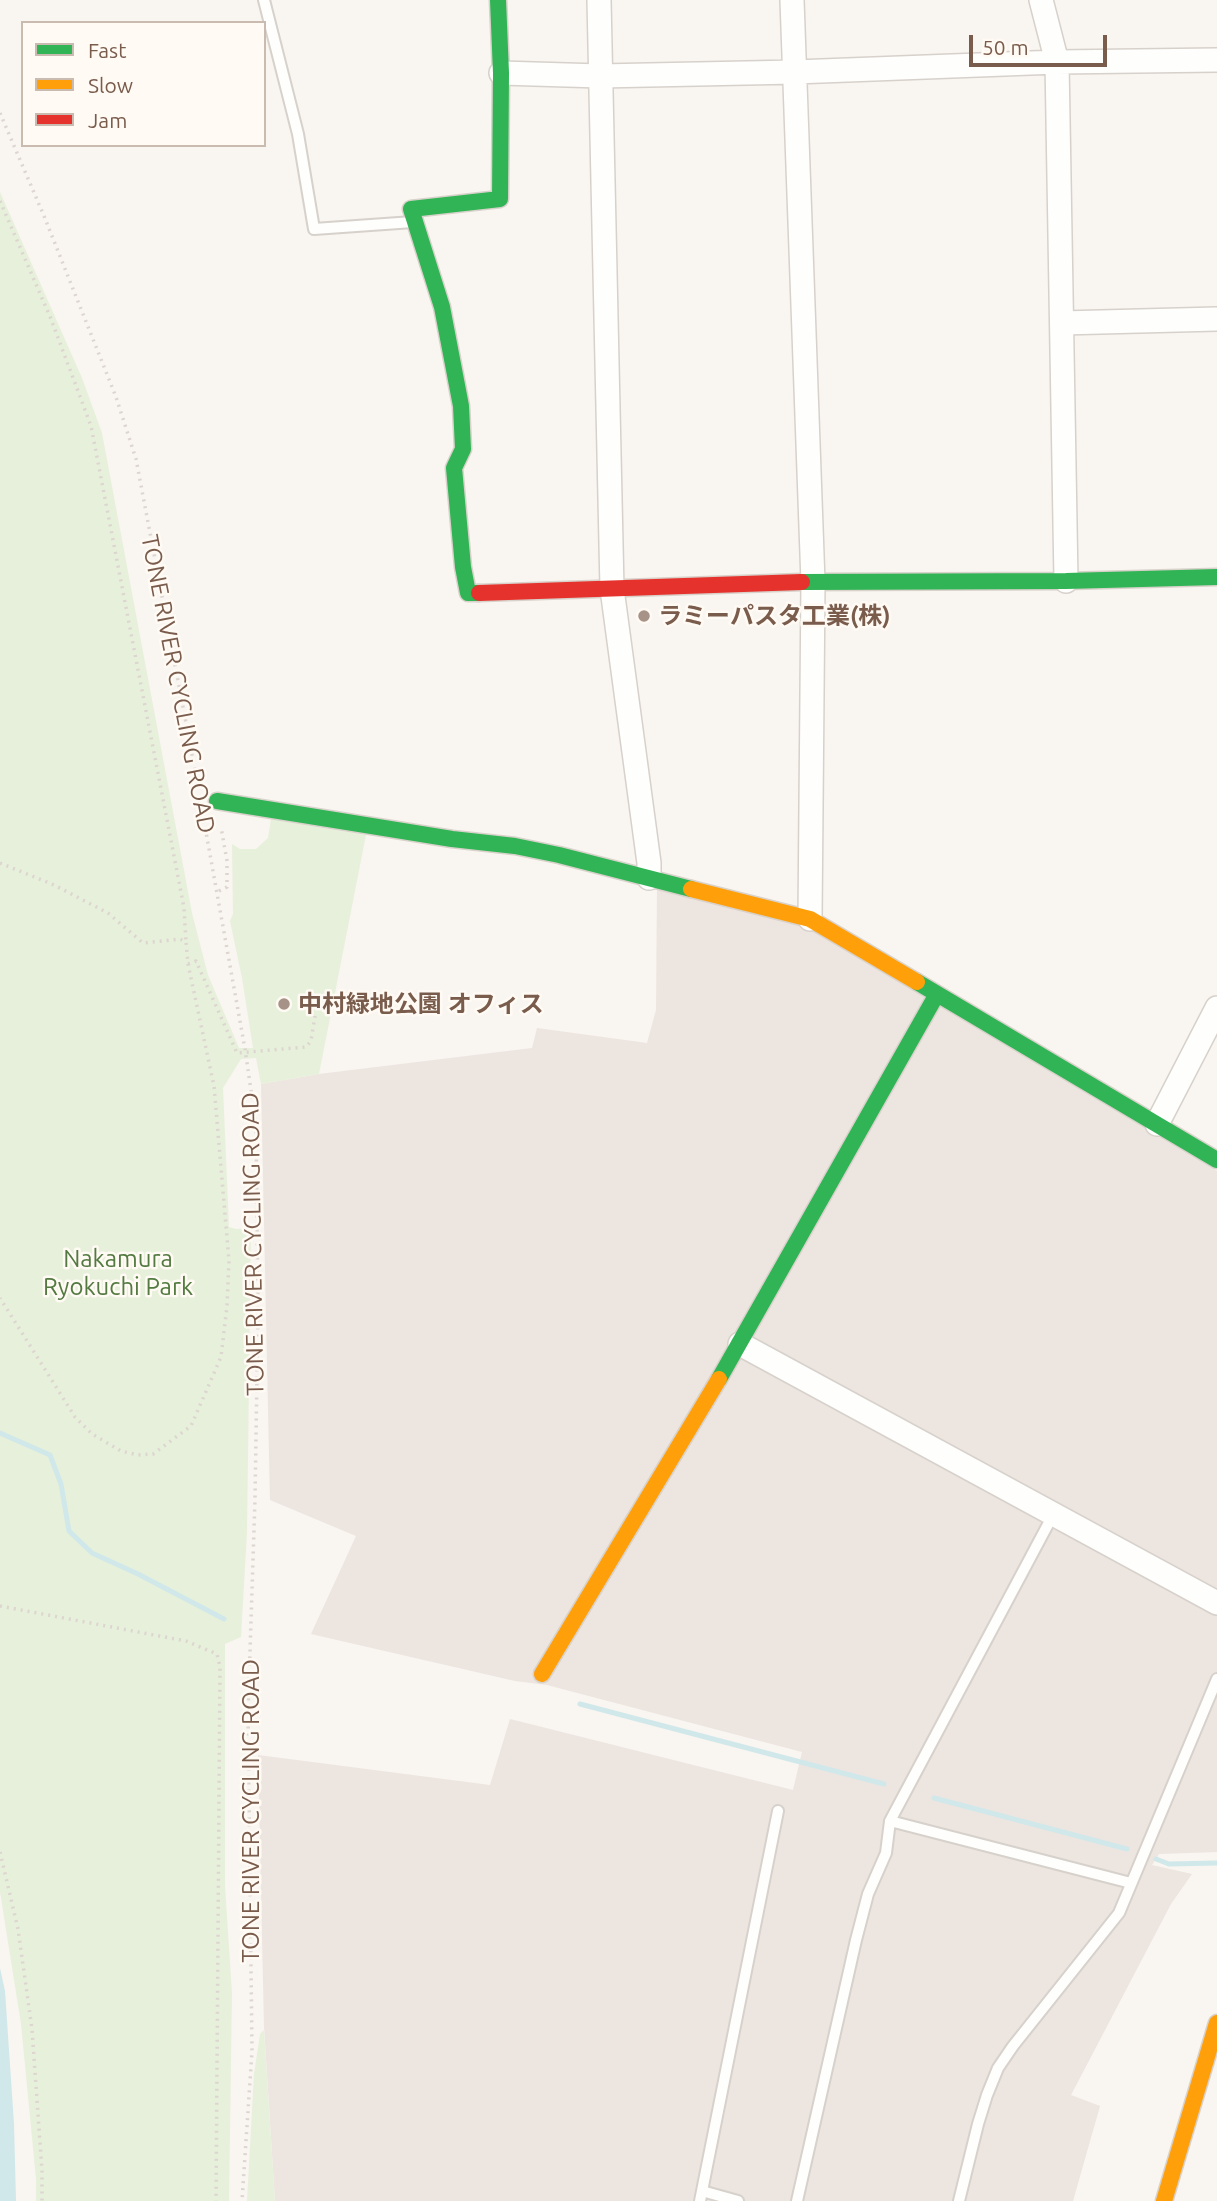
<!DOCTYPE html>
<meta charset="utf-8">
<style>
body{margin:0}
#map{position:relative;width:1217px;height:2201px;overflow:hidden;background:#f9f5f0;font-family:Ubuntu,sans-serif}
canvas{display:block}
.legend{position:absolute;left:21px;top:21px;width:245px;height:126px;box-sizing:border-box;background:#fffaf3;border:2px solid #cabbb1;margin:0;padding:9px 12px;list-style:none;font-size:21px;color:#7a5c4d}
.legend li{display:flex;align-items:center;gap:14px;height:35px}
.legend b{width:35px;border:2px solid #cabbb1}
.scale{position:absolute;left:969px;top:35px;width:138px;height:32px;box-sizing:border-box;border:4px solid #7a5c4d;border-top:0;padding-left:9px;font-size:21px;line-height:24px;white-space:nowrap;color:#7a5c4d;-webkit-text-stroke:5px #fffaf3;paint-order:stroke}
</style>
<div id="map">
<canvas width="1217" height="2201"></canvas>
<ul class="legend">
<li><b style="height:9px;background:#30b455"></b>Fast</li>
<li><b style="height:9px;background:#ff9f0a"></b>Slow</li>
<li><b style="height:9px;background:#e5322d"></b>Jam</li>
</ul>
<div class="scale">50 m</div>
</div>
<script>
const context = document.querySelector('canvas').getContext('2d');
context.lineJoin = 'round';
function paint(path, color) {
  context.fillStyle = color;
  context.fill(path, 'evenodd');
}
function toPath(rows) {
  const path = new Path2D();
  for (const r of rows) {
    path.moveTo(r[0], r[1]);
    for (let i = 2; i < r.length; i += 2) path.lineTo(r[i], r[i + 1]);
  }
  return path;
}
function strokePath(path, color, width, dash) {
  context.strokeStyle = color;
  context.lineWidth = width;
  context.lineCap = dash ? 'butt' : 'round';
  context.setLineDash(dash || []);
  context.stroke(path);
}
function drawText(font, color, halo, rows, align = 'center') {
  context.font = font + ' Ubuntu,"Noto Sans JP",sans-serif';
  context.lineWidth = 5;
  context.setLineDash([]);
  context.textBaseline = 'middle';
  context.strokeStyle = halo;
  context.fillStyle = color;
  for (const [text, x, y, turn = 0] of rows) {
    context.save();
    context.translate(x, y);
    context.rotate((+turn || 0) * Math.PI / 180);
    context.textAlign = isNaN(turn) ? turn : align;
    if (halo) context.strokeText(text, 0, 0);
    context.fillText(text, 0, 0);
    context.restore();
  }
}
paint(toPath([
 [657,888,805,926,1217,1171,1217,1852,1159,1854,1152,1865,1192,1874,1171,1904,1071,2095,1100,2106,1073,2201,275,2201,264,2027,258,1755,490,1785,510,1719,793,1790,802,1752,547,1685,515,1681,311,1634,356,1536,270,1500,261,1084,319,1074,532,1048,537,1028,647,1043,656,1010]
]), '#ede5e0');
paint(toPath([
 [0,192,82,378,102,433,192,913,208,975,239,1048,253,1048,242,978,230,921,233,914,232,844,240,849,256,849,268,838,271,819,366,835,319,1074,261,1084,256,1058,241,1059,223,1088,229,1227,236,1229,251,1228,247,1532,241,1637,225,1644,225,1886,232,1993,229,2201,36,2201,36,2179,21,2024,0,1892],
 [264,2030,275,2201,247,2201,254,2074,260,2034]
]), '#e7f0db');
paint(toPath([
 [0,1968,5,1991,14,2124,16,2201,0,2201]
]), '#d0e8ea');
strokePath(toPath([
 [0,1433,50,1455,61,1484,69,1531,92,1553,138,1574,224,1619],
 [580,1704,884,1784],
 [934,1798,1127,1849],
 [1156,1859,1169,1864,1217,1863]
]), '#d0e8ea', 5);
const lane = toPath([
 [264,0,298,134,314,229,413,222],
 [890,1821,1131,1883],
 [702,2191,738,2201],
 [700,2201,778,1811],
 [797,2201,856,1940,868,1894,886,1853,890,1821,1053,1515],
 [959,2201,978,2124,987,2095,998,2068,1013,2046,1119,1913,1217,1679]
]);
const street = toPath([
 [599,0,612,589,649,863,649,878],
 [792,0,813,582,810,919],
 [1041,0,1057,62,1066,581],
 [501,73,600,76,795,72,1057,62,1217,60],
 [1062,323,1217,319],
 [1157,1124,1217,1008],
 [740,1344,1217,1603]
]);
const fast = toPath([
 [802,582,1066,581,1217,577],
 [479,593,468,593,463,567,454,468,463,449,461,406,442,307,411,209,500,199,501,73,498,0],
 [217,801,452,839,515,846,559,855,691,889],
 [917,982,1217,1160],
 [719,1379,937,994]
]);
const slow = toPath([
 [691,889,810,919,917,982],
 [542,1674,719,1379],
 [1164,2201,1217,2023]
]);
const jam = toPath([
 [479,593,802,582]
]);
strokePath(lane, '#d7d1cb', 14);
strokePath(street, '#d7d1cb', 26);
strokePath(fast, '#d9d2cb', 19);
strokePath(slow, '#d9d2cb', 19);
strokePath(jam, '#d9d2cb', 19);
strokePath(toPath([
 [0,113,44,216,116,397,136,459,198,786],
 [0,201,51,319,91,426,184,908,186,942],
 [204,821,245,1049,256,1125,258,1313,255,1499,248,1713,252,2051,242,2201],
 [0,863,54,885,108,913,143,943,180,939,186,942,188,964,214,1086,229,1261,227,1306,221,1357,191,1426,153,1454,138,1455,121,1451,92,1434,75,1417,0,1298],
 [219,891,227,887,227,861,221,827],
 [188,964,196,961,237,1053,306,1047,311,1041,315,1016],
 [0,1606,186,1641,217,1654,220,1667,216,2201],
 [0,1852,18,1929,32,2029,42,2171,42,2201]
]), '#dcd5d0', 3.5, [2, 5]);
strokePath(lane, '#fefefd', 10);
strokePath(street, '#fefefd', 23);
strokePath(fast, '#30b455', 16);
strokePath(slow, '#ff9f0a', 16);
strokePath(jam, '#e5322d', 16);
for (const [x, y, r, color] of [
 [644,616,7,"#a69286"],
 [284,1004,7,"#a69286"]
]) {
  const dot = new Path2D();
  dot.arc(x, y, r, 0, 2 * Math.PI);
  context.fillStyle = color;
  context.fill(dot);
  strokePath(dot, '#fffaf3', 2.5);
}
drawText('bold 24px', '#7a5c4d', '#fffaf3', [
 ["ラミーパスタ工業(株)",658,616],
 ["中村緑地公園 オフィス",298,1004]
], 'left');
drawText('24px', '#7a5c4d', '#fffaf3', [
 ["TONE RIVER CYCLING ROAD",178,684,79],
 ["TONE RIVER CYCLING ROAD",253,1244,-91],
 ["TONE RIVER CYCLING ROAD",251,1811,-90]
]);
drawText('24px', '#537a41', '#fffaf3', [
 ["Nakamura",118,1259],
 ["Ryokuchi Park",118,1287]
]);
</script>
